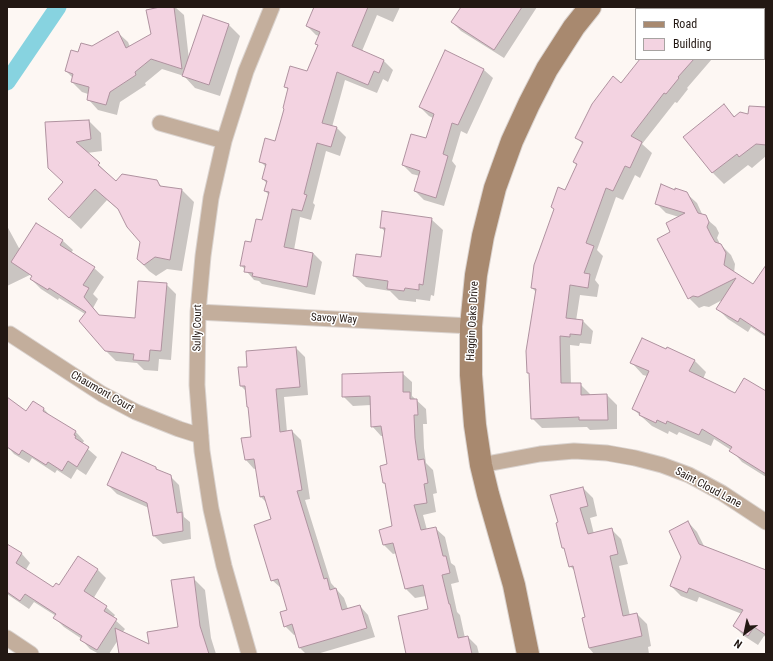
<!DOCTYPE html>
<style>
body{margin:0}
#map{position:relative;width:773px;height:661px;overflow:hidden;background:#fdf7f3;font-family:"Roboto Condensed",sans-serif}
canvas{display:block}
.frame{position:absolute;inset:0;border:8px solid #231813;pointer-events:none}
.legend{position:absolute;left:635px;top:8px;width:130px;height:52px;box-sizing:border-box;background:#fff;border:1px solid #a7a3a1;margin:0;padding:5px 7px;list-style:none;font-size:12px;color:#231813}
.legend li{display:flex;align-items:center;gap:8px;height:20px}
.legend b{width:20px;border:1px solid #a7a3a1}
.north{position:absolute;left:725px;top:613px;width:40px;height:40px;-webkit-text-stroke:3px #fff;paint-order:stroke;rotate:213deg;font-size:11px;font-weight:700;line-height:16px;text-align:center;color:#231813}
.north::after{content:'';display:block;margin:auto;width:14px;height:18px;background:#231813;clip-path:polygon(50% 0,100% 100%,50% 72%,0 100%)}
</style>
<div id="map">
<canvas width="773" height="661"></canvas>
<div class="frame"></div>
<ul class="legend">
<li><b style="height:5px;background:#a8896f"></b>Road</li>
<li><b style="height:11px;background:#f3d3e1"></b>Building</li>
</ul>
<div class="north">N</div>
</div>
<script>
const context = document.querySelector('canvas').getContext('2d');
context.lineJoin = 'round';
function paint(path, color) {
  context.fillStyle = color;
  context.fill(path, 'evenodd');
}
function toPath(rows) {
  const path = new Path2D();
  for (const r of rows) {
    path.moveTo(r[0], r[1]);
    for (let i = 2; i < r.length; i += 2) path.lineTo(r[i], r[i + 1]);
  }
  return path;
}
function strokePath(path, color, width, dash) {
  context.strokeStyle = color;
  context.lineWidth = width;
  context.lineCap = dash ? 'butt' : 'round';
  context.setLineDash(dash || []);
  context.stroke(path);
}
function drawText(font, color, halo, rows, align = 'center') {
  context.font = font + ' "Roboto Condensed",sans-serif';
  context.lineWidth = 3;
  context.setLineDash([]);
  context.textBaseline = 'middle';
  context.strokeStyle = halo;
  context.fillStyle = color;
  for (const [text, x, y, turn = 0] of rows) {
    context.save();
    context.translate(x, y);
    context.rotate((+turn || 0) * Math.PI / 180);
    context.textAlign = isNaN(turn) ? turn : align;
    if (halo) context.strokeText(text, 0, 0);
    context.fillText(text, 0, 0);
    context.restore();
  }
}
paint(toPath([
 [165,7,175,7,184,15,189,60,229,25,240,36,220,96,195,88,184,76,162,69,145,83,146,85,120,102,117,115,98,110,88,99,88,94,82,92,72,82,73,78,66,71,79,53,92,48,117,32,128,42,130,47,152,35],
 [315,7,400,7,393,22,377,15,362,51,384,61,393,70,388,82,383,79,377,93,345,80,332,127,337,128,346,137,340,156,326,151,313,203,315,205,311,220,300,217,294,250,313,253,322,262,315,295,262,284,259,281,254,280,241,265,262,222,269,195,265,191,267,184,263,179,266,167,260,161,276,142,289,90,285,87,307,72,318,46,316,44,319,36,316,35,307,26],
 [471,7,537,7,504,58,461,31,452,22],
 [666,7,712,7,714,9,665,9],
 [446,52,484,70,493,78,467,134,461,131,452,161,456,166,444,206,424,200,415,191,420,176,412,174,403,165,427,140,433,118,429,116,420,107],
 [641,59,712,59,687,88,688,89,677,103,675,102,642,144,652,153,640,178,635,175,623,200,616,197,597,250,603,256,595,280,599,285,597,297,580,295,576,321,583,321,593,331,591,344,580,343,579,346,570,345,571,384,580,384,590,394,590,396,607,395,617,405,617,429,590,430,587,427,542,428,532,418,530,375,528,372,536,292,532,288,555,210,552,207,566,191,577,166,574,162,583,144,577,138],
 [723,106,735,117,749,115,766,108,766,156,752,168,748,165,724,184,713,173,684,137],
 [89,121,101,133,102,151,87,153,116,182,156,181,162,187,182,190,194,202,182,271,167,269,156,276,149,271,138,259,141,241,120,211,107,200,81,229,49,199,64,183,49,167],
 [675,191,686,193,697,203,703,216,716,227,719,233,717,238,720,244,731,255,735,264,734,273,754,286,766,279,766,337,751,327,748,332,728,319,718,309,724,299,709,307,704,306,699,308,689,298,658,240,672,232,679,217,666,213,656,203],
 [431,219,443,230,434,296,431,295,430,301,416,299,416,302,399,300,390,291,366,287,354,276,382,258,385,232,381,227],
 [37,224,63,241,73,250,71,253,94,268,104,277,93,294,98,299,93,308,100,316,136,319,166,284,176,294,171,360,159,359,158,371,144,370,137,363,116,361,106,351,85,314,59,298,58,300,41,289,31,279,36,272,7,286,7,226,20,250],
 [296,348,305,357,308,395,284,397,287,432,292,431,301,440,310,499,305,500,331,583,344,598,348,609,360,606,368,615,375,637,317,654,306,654,300,648,296,634,294,635,285,626,288,610,282,589,272,580,273,520,267,503,261,497,257,468,254,469,246,460,252,438,250,409,248,407,246,391,241,386,248,368],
 [666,350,694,360,706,372,703,379,735,394,766,393,766,477,742,462,731,450,714,439,711,446,679,432,677,435,669,431,668,434,652,426,633,409,647,376,643,375,632,363],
 [402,373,412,382,412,396,426,409,427,424,423,424,424,448,426,463,433,470,437,493,433,494,436,512,423,515,427,530,435,528,445,537,451,563,455,566,459,582,451,584,457,612,460,615,465,638,468,637,477,646,479,654,407,654,429,610,426,596,415,598,406,589,397,553,393,554,384,545,394,527,387,486,384,483,388,465,383,436,381,436,372,426,371,405,353,406,343,396],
 [7,398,26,413,33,402,44,409,52,418,76,432,84,441,82,444,97,457,86,475,77,469,71,479,57,470,55,473,32,458,29,463,14,454,7,446],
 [156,468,159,471,170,476,179,485,184,517,190,522,191,539,163,544,154,536,149,508,117,494,108,485],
 [583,488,593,498,597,516,590,518,594,534,611,529,621,539,628,564,619,566,630,616,637,614,647,624,651,646,648,647,649,654,594,654,589,648,586,618,576,572,570,566,566,550,563,548,559,522],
 [688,522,697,532,705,548,761,569,762,568,766,570,766,637,764,636,758,645,744,636,734,626,742,614,699,597,697,602,681,596,671,586,682,557],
 [7,545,22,554,30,563,25,571,54,589,98,570,106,578,93,599,106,607,115,615,113,618,125,629,122,633,150,646,179,628,193,578,205,590,211,638,216,654,120,654,118,640,109,654,99,654,90,649,82,640,82,639,64,627,55,618,56,616,34,602,29,609,7,594]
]), '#0003');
strokePath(toPath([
 [7,82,58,7]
]), '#87d3e0', 17);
const building = toPath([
 [160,7,174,7,182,69,151,59,135,72,136,75,110,92,106,105,87,100,89,87,71,82,73,74,65,71,71,50,78,52,81,43,92,46,118,31,126,48,151,34,146,10,160,7],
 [314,7,368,7,352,46,384,60,379,73,374,71,368,85,337,72,322,123,337,127,331,147,317,143,304,194,307,195,302,211,292,209,284,247,313,253,307,287,252,276,253,273,244,272,245,266,240,266,245,241,251,242,256,219,262,220,269,192,264,191,267,181,262,179,266,164,259,162,265,138,275,141,284,109,283,108,288,88,284,87,290,66,307,71,318,45,315,44,320,32,306,26,314,7],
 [461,7,522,7,494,50,451,22,461,7],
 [203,15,229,24,209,85,182,76,203,15],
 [445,50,484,69,458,125,452,123,443,154,448,156,436,198,414,191,420,171,402,165,411,134,426,138,434,114,419,107,445,50],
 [640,59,694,59,678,77,679,78,666,94,664,93,631,136,642,142,630,168,625,166,613,191,606,188,586,243,594,246,584,273,590,274,588,288,570,285,566,318,583,320,581,335,570,334,570,337,560,336,561,383,581,383,581,395,607,394,608,420,579,420,579,417,531,419,529,373,527,373,526,351,536,289,531,288,534,265,554,209,551,207,558,187,565,190,577,164,573,162,583,142,575,138,592,104,613,76,621,83,640,59],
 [724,104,734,117,740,112,748,114,749,106,766,107,766,145,756,144,739,157,737,154,712,173,683,137,724,104],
 [89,120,91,139,76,142,100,163,98,165,116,181,122,174,157,180,160,186,182,189,170,260,155,257,144,265,137,259,140,242,127,227,118,209,95,189,69,218,48,199,63,182,48,168,45,122,89,120],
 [661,184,675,190,675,188,687,192,698,213,706,215,709,222,707,227,711,235,715,242,721,244,726,253,724,265,753,284,766,265,766,335,740,318,738,322,716,309,736,278,698,297,693,296,688,299,657,239,670,232,666,223,685,213,655,204,661,184],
 [382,211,432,218,423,285,419,284,419,290,405,288,404,291,387,289,388,281,353,276,356,254,381,257,385,228,380,228,382,211],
 [36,223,63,240,60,245,95,267,83,285,89,288,84,297,99,315,135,318,138,281,167,283,161,351,150,350,149,361,133,360,134,354,105,351,79,321,86,312,49,288,48,290,30,279,32,276,11,262,36,223],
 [642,338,666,349,667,347,695,360,689,371,735,393,744,378,766,391,766,474,729,451,732,447,702,429,699,435,667,421,666,424,657,420,656,423,639,415,640,413,632,409,649,371,630,363,642,338],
 [296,347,300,387,276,389,280,432,292,430,302,490,297,491,324,579,327,578,330,590,336,588,342,610,360,605,367,628,299,648,292,624,284,627,280,612,287,610,278,579,271,581,254,525,271,519,264,496,260,497,254,459,245,460,241,438,251,437,248,407,247,407,245,386,240,386,238,367,247,367,246,351,296,347],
 [403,372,403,392,410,392,410,399,417,399,418,415,414,415,415,438,418,460,424,459,428,483,424,484,427,503,414,505,421,530,436,527,443,556,446,556,450,573,442,575,449,604,450,604,458,638,468,636,472,654,406,654,398,616,428,609,423,585,405,589,393,543,383,545,379,530,392,526,385,483,383,483,380,466,387,464,381,426,371,427,370,396,342,397,342,374,403,372],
 [7,397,26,411,33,401,44,408,43,411,76,431,74,435,76,436,75,438,89,447,77,467,68,461,62,471,48,462,46,465,22,450,19,455,7,447,7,397],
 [122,452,156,467,156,469,171,475,177,513,182,512,183,531,153,536,147,503,107,485,122,452],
 [583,487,588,506,580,508,588,534,612,528,618,554,610,556,623,616,637,613,642,636,589,648,582,618,585,617,573,566,569,567,564,548,562,548,556,523,558,522,550,495,583,487],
 [688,521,699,544,766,570,766,635,754,627,748,636,733,626,743,610,689,588,687,593,670,586,681,557,669,531,688,521],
 [7,544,22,553,16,563,53,587,56,583,59,585,78,556,98,569,84,591,107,606,104,611,117,619,97,650,80,640,82,636,53,618,56,614,25,594,20,601,7,592,7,544],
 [194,577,200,626,209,654,119,654,115,628,149,644,147,632,178,627,171,580,194,577]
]);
paint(building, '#f3d3e1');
strokePath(building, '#af929f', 1);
const street = toPath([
 [160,123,224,141],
 [198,312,471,326],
 [10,334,102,394,136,412,179,429,201,436],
 [481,465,540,454,574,451,607,453,635,458,662,465,689,475,722,493,766,522],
 [7,638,31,654],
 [249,654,224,566,211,509,202,451,197,385,198,312,203,256,211,198,224,141,246,71,272,7]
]);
const secondary = toPath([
 [528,654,514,585,488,494,481,465,475,425,471,375,471,326,476,275,483,236,495,188,512,141,529,104,547,69,574,27,590,7]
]);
strokePath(street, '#dad3cf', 17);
strokePath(secondary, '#dad3cf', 24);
strokePath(street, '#c3ae9c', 15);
strokePath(secondary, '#a8896f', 22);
drawText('11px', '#231813', '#fff', [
 ["Savoy Way",334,319,3],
 ["Haggin Oaks Drive",473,321,-87],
 ["Sully Court",198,328,-89],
 ["Chaumont Court",102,392,30],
 ["Saint Cloud Lane",708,488,28]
]);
</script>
